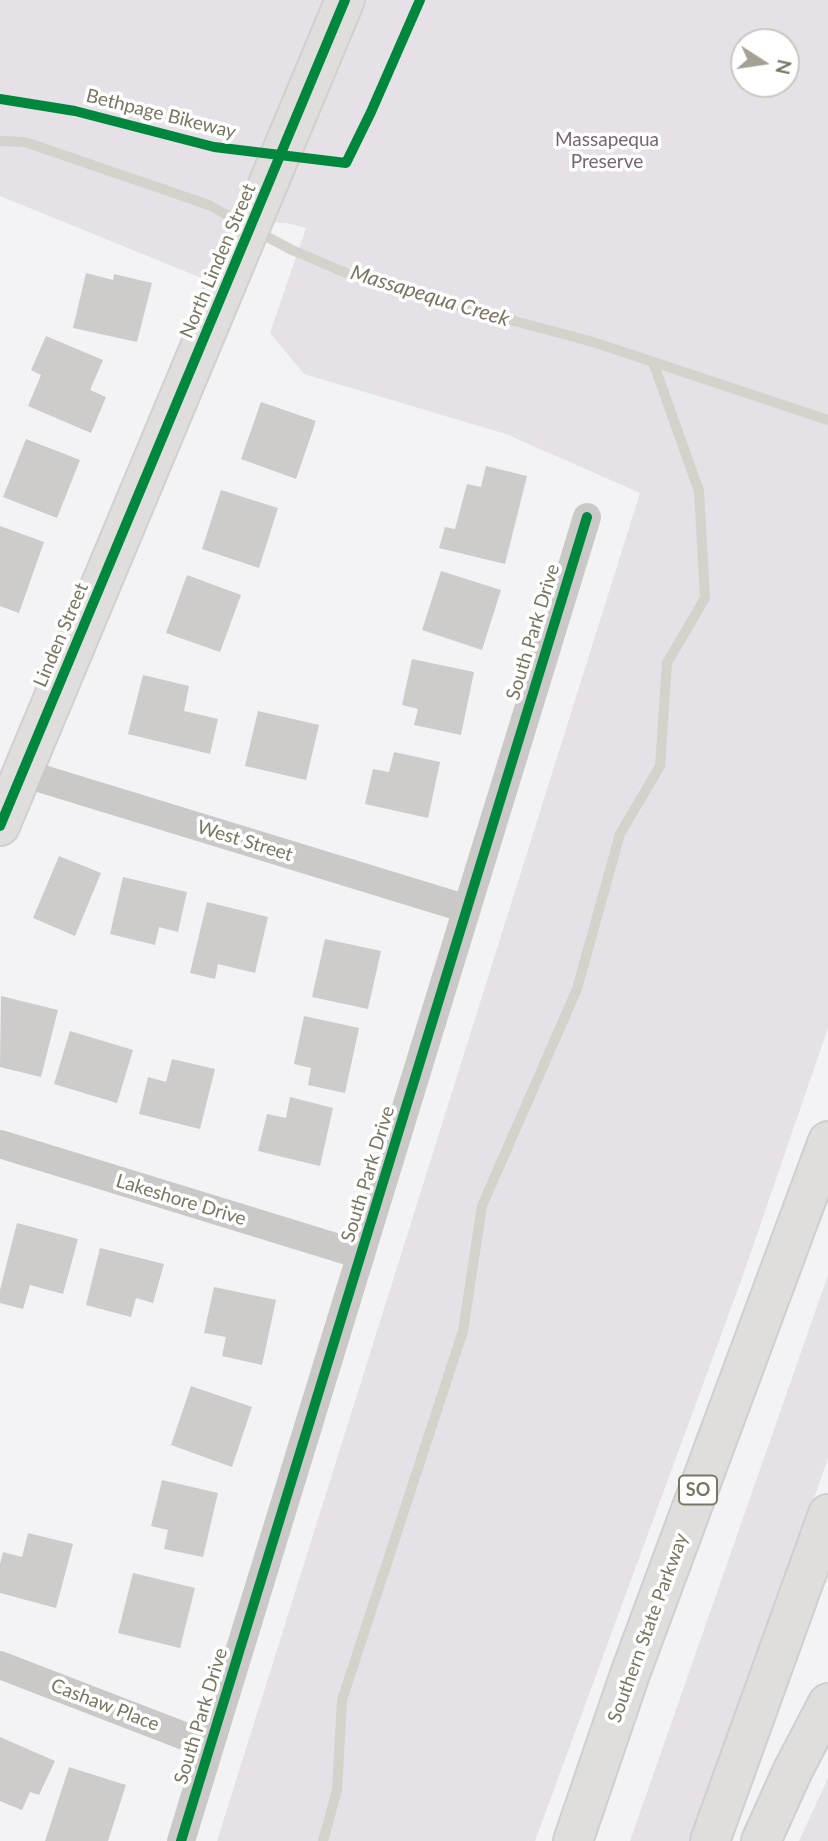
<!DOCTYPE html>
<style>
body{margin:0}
#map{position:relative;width:828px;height:1841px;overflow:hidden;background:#f3f2f4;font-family:Lato,sans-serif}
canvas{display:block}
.north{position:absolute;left:730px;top:28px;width:70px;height:70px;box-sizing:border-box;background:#fff;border:2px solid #cac8c0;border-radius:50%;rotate:102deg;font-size:19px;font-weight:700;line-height:28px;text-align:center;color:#7a7662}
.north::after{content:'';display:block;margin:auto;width:24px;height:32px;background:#a4a195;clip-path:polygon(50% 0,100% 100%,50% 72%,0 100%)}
</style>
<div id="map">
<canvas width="828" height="1841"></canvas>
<div class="north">N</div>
</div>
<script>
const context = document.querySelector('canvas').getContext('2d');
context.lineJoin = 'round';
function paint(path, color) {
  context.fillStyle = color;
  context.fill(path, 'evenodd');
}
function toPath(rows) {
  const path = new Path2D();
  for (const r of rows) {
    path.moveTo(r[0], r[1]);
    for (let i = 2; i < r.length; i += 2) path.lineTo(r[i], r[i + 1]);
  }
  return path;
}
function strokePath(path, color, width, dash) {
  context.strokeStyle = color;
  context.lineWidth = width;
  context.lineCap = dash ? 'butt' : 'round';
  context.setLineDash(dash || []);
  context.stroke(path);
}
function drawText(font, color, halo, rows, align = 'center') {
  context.font = font + ' Lato,sans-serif';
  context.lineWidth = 7;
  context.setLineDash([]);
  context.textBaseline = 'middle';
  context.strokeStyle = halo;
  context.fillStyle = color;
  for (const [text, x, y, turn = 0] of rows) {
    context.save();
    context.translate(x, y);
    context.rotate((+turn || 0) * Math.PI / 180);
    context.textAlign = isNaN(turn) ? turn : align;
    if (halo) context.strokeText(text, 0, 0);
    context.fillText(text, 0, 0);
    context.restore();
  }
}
paint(toPath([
 [0,0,828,0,828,1028,741,1281,535,1841,217,1841,640,493,506,434,304,374,270,333,306,228,287,223,235,221,209,281,0,196],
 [744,42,786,42,786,84,744,84],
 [828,1275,828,1458,696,1841,630,1841],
 [828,1778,828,1841,799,1841]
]), '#e6e1e6');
strokePath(toPath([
 [0,141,25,142,209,205,245,225],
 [258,232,292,250,365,281,593,342,828,420],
 [323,1841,337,1790,342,1700,463,1331,482,1206,577,989,620,834,660,766,667,663,705,598,699,491,653,362]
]), '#d5d1cb', 10);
paint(toPath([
 [86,273,113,280,114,274,152,283,137,342,73,328],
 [46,336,103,360,90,390,106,397,91,433,28,406,41,375,31,370],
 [261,402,316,421,296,479,241,459],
 [26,439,80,460,57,518,3,497],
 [486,466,527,476,505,564,439,548,445,527,455,529,467,484,481,487],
 [221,490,278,508,259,568,202,549],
 [0,526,44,542,19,613,0,606],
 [441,571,501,590,482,650,422,630],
 [187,575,241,595,220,652,166,633],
 [412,659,474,672,461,735,414,725,418,709,402,705],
 [143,675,189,686,184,711,218,719,210,754,128,734],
 [258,711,319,725,306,780,245,766],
 [394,752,440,762,428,818,365,804,373,769,389,772],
 [59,856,101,873,75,936,33,918],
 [123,877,187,892,178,932,159,927,155,945,110,934],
 [207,902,268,917,255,973,218,964,215,979,190,973],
 [325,939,381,951,368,1009,312,997],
 [1,996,58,1010,41,1077,0,1067],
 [304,1016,359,1028,345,1093,308,1085,311,1068,294,1064],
 [70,1031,133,1050,117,1103,54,1084],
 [172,1059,215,1069,200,1129,139,1114,148,1077,166,1082],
 [290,1097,333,1108,320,1166,258,1151,267,1114,286,1118],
 [17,1223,78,1239,63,1294,30,1285,23,1309,0,1303,0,1290],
 [100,1248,164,1264,153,1303,136,1298,131,1317,86,1305],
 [214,1287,276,1300,262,1365,222,1356,226,1337,204,1333],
 [191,1386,252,1407,232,1467,171,1445],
 [162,1480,218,1493,203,1557,164,1549,168,1530,151,1526],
 [28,1533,73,1544,56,1608,0,1593,0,1564,3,1552,22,1557],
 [133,1573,195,1588,180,1648,118,1633],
 [0,1737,55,1761,39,1795,30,1792,22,1810,0,1801],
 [69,1767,126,1785,108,1841,45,1841]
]), '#cdcccb');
const secondary = toPath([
 [0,826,345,0]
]);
const highway = toPath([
 [573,1841,630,1674,828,1141],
 [710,1841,828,1514],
 [761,1841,793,1770,828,1703]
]);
strokePath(secondary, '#d1d0cf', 42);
strokePath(highway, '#d0cfcf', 42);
strokePath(toPath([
 [23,773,467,909],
 [0,1144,361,1255],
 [0,1665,210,1746],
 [181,1841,587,517]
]), '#cac9c8', 28);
strokePath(secondary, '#dfdedd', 38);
strokePath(highway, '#dfdedd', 38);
strokePath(toPath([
 [0,99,75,111,214,147,346,163,371,112,420,0],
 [0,826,345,0],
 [181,1841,587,517]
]), '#00873e', 10);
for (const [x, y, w] of [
 [698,1490,38]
]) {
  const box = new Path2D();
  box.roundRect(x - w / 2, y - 14.5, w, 29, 5);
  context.fillStyle = '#fff';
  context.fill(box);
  strokePath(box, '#7a7662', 2);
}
drawText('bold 18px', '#7a7662', null, [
 ["SO",698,1490]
]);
drawText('19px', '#7a7662', '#fff', [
 ["Bethpage Bikeway",161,114,14],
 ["North Linden Street",218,261,-67],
 ["South Park Drive",533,632,-73],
 ["Linden Street",61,635,-67],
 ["West Street",245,841,17],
 ["South Park Drive",368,1174,-73],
 ["Lakeshore Drive",181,1200,17],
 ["Southern State Parkway",648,1628,-70],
 ["Cashaw Place",105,1705,21],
 ["South Park Drive",201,1716,-73]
]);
drawText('19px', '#786574', '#fff', [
 ["Massapequa",607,140],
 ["Preserve",607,162]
]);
drawText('italic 21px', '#7d7362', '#fff', [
 ["Massapequa Creek",430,296,17]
]);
</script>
